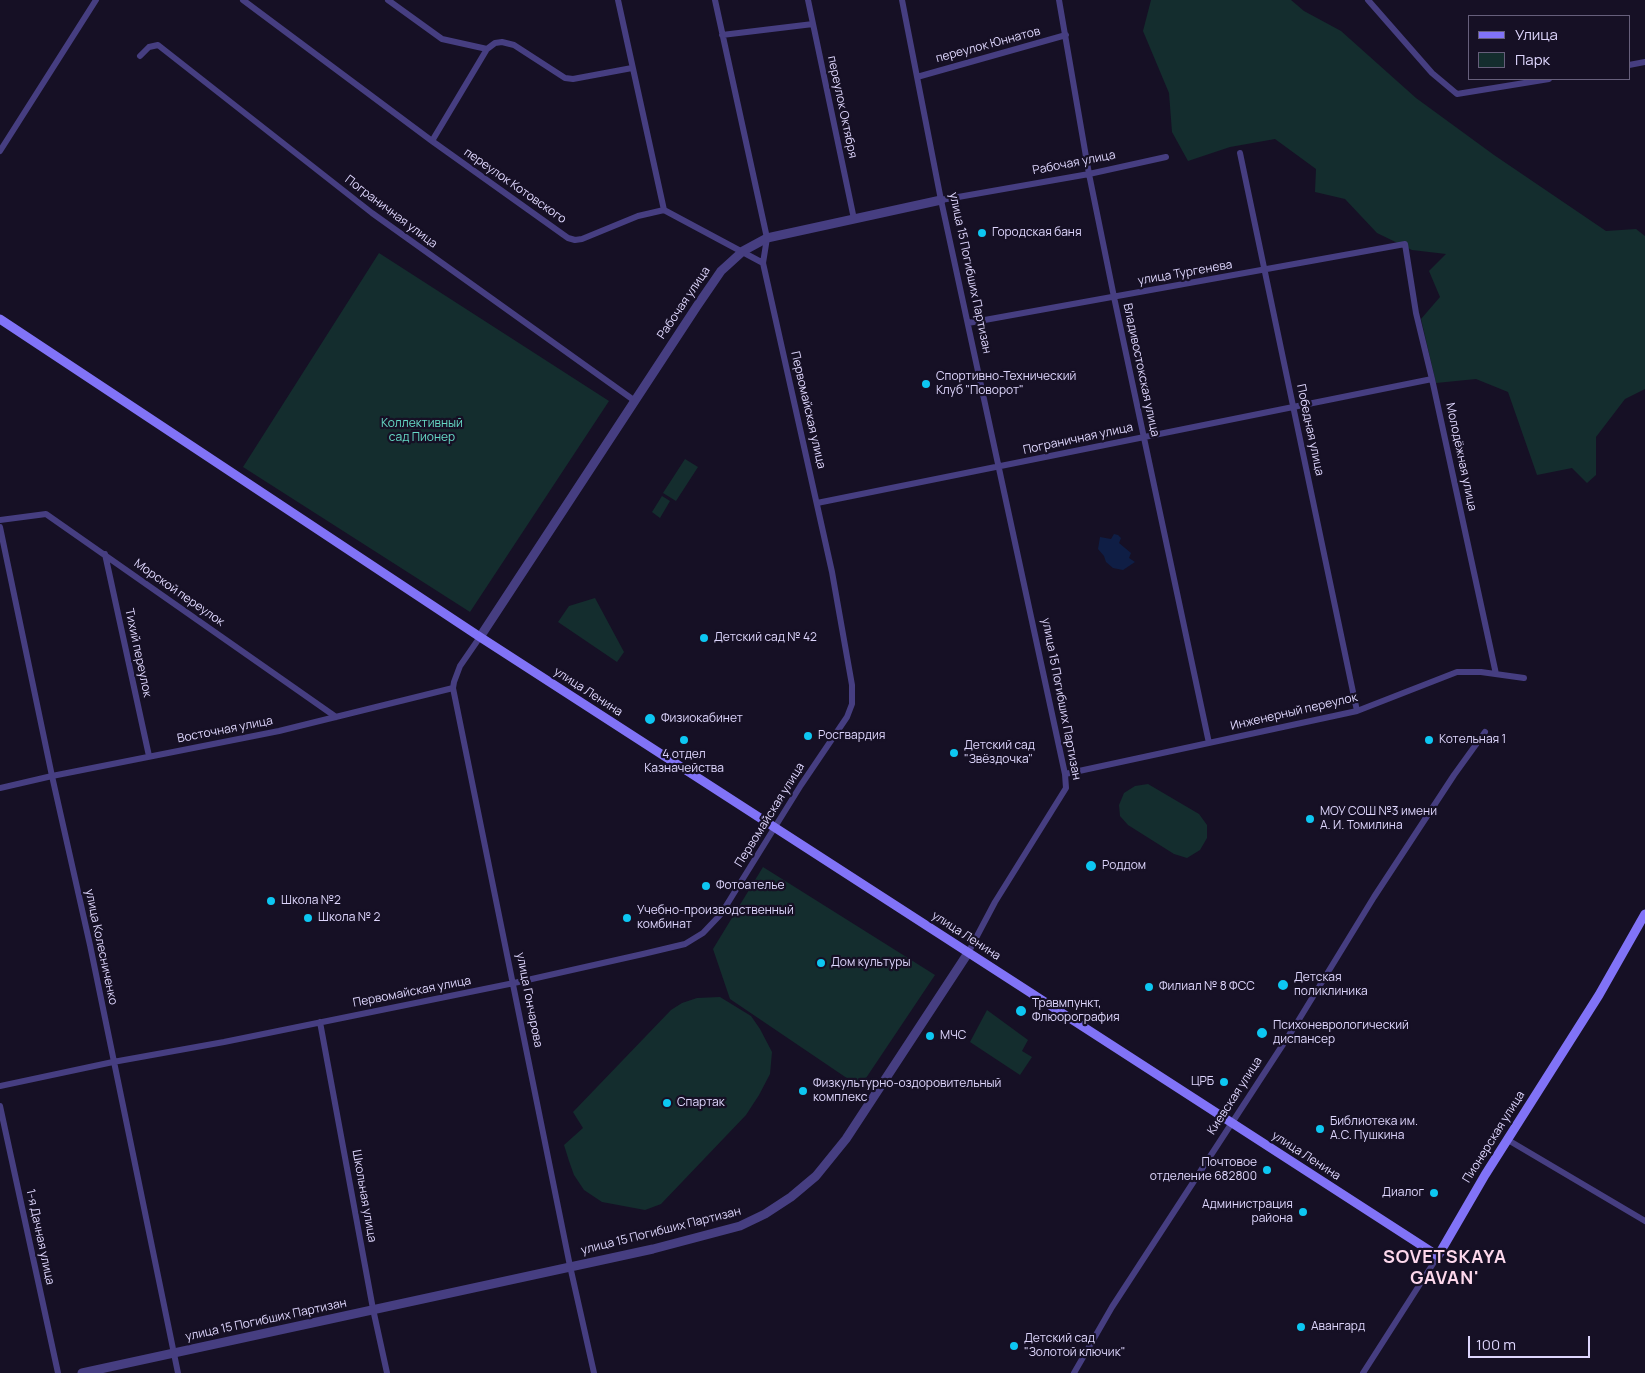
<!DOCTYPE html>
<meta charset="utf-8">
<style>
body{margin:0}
#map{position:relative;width:1645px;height:1373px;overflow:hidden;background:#161025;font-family:Manrope,sans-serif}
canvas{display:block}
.legend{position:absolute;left:1468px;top:15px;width:162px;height:65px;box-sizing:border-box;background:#161025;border:1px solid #665f7b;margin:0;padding:6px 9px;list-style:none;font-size:15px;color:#ded6fd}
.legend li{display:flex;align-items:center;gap:10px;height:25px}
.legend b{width:25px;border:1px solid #665f7b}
.scale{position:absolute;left:1468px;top:1336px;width:122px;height:22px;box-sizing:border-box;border:2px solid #ded6fd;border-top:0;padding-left:6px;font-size:15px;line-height:18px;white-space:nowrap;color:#ded6fd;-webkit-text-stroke:4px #161025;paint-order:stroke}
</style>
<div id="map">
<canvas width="1645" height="1373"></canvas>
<ul class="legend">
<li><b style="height:6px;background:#8173f7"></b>Улица</li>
<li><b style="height:14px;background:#142d2e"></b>Парк</li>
</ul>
<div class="scale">100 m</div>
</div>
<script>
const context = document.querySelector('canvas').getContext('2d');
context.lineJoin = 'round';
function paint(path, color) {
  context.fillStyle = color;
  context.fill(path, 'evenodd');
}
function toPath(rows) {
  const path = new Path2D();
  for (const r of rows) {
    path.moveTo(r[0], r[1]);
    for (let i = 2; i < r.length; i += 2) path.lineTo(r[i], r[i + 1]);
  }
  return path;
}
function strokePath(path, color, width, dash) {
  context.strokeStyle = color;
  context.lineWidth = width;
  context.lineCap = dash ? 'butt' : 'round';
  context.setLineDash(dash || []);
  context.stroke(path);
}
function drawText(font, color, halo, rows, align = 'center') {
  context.font = font + ' Manrope,sans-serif';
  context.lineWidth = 4.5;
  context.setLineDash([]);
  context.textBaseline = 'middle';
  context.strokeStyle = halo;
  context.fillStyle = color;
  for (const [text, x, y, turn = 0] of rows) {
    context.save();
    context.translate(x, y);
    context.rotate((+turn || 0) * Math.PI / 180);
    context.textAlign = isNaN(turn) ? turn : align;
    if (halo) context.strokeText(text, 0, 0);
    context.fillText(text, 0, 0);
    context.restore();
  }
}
paint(toPath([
 [1151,0,1291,0,1304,11,1341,31,1416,98,1494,155,1606,231,1636,229,1645,236,1645,389,1625,399,1596,437,1596,475,1587,483,1572,468,1537,475,1508,392,1476,379,1436,383,1421,319,1440,297,1429,271,1446,254,1412,250,1377,233,1345,199,1315,192,1316,169,1275,139,1230,147,1188,161,1172,132,1169,93,1143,31],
 [379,253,609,401,470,612,243,467],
 [685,459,698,467,676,501,663,493],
 [662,496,670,501,660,518,652,512],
 [595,598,624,652,617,662,558,622,569,606],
 [1148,784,1199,814,1207,825,1207,838,1200,850,1187,858,1174,854,1128,825,1120,816,1119,805,1124,793,1135,786],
 [763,867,935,975,860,1087,730,999,713,949],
 [720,997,751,1016,760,1029,772,1052,770,1074,759,1095,746,1115,661,1204,645,1210,602,1202,584,1190,574,1175,569,1161,564,1145,583,1128,573,1112,671,1010,682,1003,697,998],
 [987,1010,1028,1040,1022,1051,1032,1057,1020,1075,970,1042]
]), '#142d2e');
paint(toPath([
 [1114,534,1118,535,1121,538,1119,543,1131,553,1129,558,1135,562,1123,570,1113,568,1106,562,1104,556,1098,549,1100,537,1111,539]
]), '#0f1e45');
strokePath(toPath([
 [243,0,432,141,568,238,575,240,582,239,638,216,664,210],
 [388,0,442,39,487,49],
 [618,0,664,210],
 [808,0,854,219],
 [902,0,941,200,1065,774,1066,788,995,902,968,953],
 [1059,0,1089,174,1114,297,1209,743],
 [1368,0,1432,73,1457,94,1549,79],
 [722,35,813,24],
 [140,56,149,47,158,45,372,213,635,401],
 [1629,65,1645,62],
 [917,77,1066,35],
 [432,141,487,49,495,43,502,42,514,45,565,78,573,79,632,68],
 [0,151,96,0],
 [1240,153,1357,711],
 [941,200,1089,174,1166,157],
 [664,210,763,263],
 [968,323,1405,244,1416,313,1432,379,1496,674],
 [817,503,1432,379],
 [0,520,46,514,336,717],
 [0,527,52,776,90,945,178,1373],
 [105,554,149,756],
 [480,637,460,666,454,682,453,688,570,1266,594,1373],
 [1065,774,1357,711,1457,672,1481,672,1524,678],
 [0,788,52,776,279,731,453,688],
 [320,1022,373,1309,387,1373],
 [0,1086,113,1062,224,1042,514,983,643,954,685,944,703,933,721,914,801,785,847,717,852,704,852,685,832,572,763,263,767,238,715,0],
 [0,1106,58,1373],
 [1508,1140,1645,1221],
 [1074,1373,1112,1307,1295,1026,1374,897,1454,775,1485,732],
 [1363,1373,1438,1256]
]), '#463e81', 6);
strokePath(toPath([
 [480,637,697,306,721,271,743,251,767,238,941,200],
 [82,1373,653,1249,740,1226,765,1214,791,1197,816,1176,846,1139,968,953]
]), '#463e81', 9);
strokePath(toPath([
 [0,319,480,637,1438,1256,1485,1175,1599,995,1645,914]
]), '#8173f7', 9);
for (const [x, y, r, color] of [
 [982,233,5,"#0dc7f2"],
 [926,384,5,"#0dc7f2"],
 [704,638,5,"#0dc7f2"],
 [650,719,6,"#0dc7f2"],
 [808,736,5,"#0dc7f2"],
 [684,740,5,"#0dc7f2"],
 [1429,740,5,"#0dc7f2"],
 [954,753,5,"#0dc7f2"],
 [1310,819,5,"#0dc7f2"],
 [1091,866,6,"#0dc7f2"],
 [706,886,5,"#0dc7f2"],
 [271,901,5,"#0dc7f2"],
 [308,918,5,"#0dc7f2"],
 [627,918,5,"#0dc7f2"],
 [821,963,5,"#0dc7f2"],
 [1283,985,6,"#0dc7f2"],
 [1149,987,5,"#0dc7f2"],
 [1021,1011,6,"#0dc7f2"],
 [1262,1033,6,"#0dc7f2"],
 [930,1036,5,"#0dc7f2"],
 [1224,1082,5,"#0dc7f2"],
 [803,1091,5,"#0dc7f2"],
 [667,1103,5,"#0dc7f2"],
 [1320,1129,5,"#0dc7f2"],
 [1267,1170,5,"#0dc7f2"],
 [1434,1193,5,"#0dc7f2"],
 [1303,1212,5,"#0dc7f2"],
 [1301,1327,5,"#0dc7f2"],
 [1014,1346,5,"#0dc7f2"]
]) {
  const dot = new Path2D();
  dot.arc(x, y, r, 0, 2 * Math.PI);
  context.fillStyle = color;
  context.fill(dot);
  strokePath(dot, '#161025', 2);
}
drawText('12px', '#ded6fd', '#161025', [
 ["переулок Юннатов",988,45,-15],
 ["переулок Октября",842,107,78],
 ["Рабочая улица",1074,163,-11],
 ["переулок Котовского",515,186,35],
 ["Пограничная улица",391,212,37],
 ["улица 15 Погибших Партизан",970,273,78],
 ["улица Тургенева",1185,273,-10],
 ["Рабочая улица",684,303,-56],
 ["Владивостокская улица",1141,370,78],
 ["Первомайская улица",808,410,77],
 ["Победная улица",1310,430,78],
 ["Пограничная улица",1078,439,-12],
 ["Молодёжная улица",1461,457,78],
 ["Морской переулок",179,593,35],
 ["Тихий переулок",138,653,78],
 ["улица Ленина",588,692,33],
 ["улица 15 Погибших Партизан",1061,699,79],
 ["Инженерный переулок",1294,712,-13],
 ["Восточная улица",225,730,-11],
 ["Первомайская улица",770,815,-58],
 ["улица Ленина",966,936,33],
 ["улица Колесниченко",101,947,78],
 ["Первомайская улица",412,992,-11],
 ["улица Гончарова",529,1000,79],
 ["Киевская улица",1235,1096,-57],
 ["Пионерская улица",1494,1137,-58],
 ["улица Ленина",1306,1156,33],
 ["Школьная улица",364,1196,80],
 ["улица 15 Погибших Партизан",661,1231,-14],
 ["1-я Дачная улица",40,1237,78],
 ["улица 15 Погибших Партизан",266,1320,-12]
]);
drawText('12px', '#ded6fd', '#161025', [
 ["Городская баня",992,233],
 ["Спортивно-Технический",936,377],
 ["Клуб \"Поворот\"",936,391],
 ["Детский сад № 42",714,638],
 ["Физиокабинет",661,719],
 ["Росгвардия",818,736],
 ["Котельная 1",1439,740],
 ["Детский сад",964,746],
 ["\"Звёздочка\"",964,760],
 ["4 отдел",684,755,"center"],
 ["Казначейства",684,769,"center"],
 ["МОУ СОШ №3 имени",1320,812],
 ["А. И. Томилина",1320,826],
 ["Роддом",1102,866],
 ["Фотоателье",716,886],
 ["Школа №2",281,901],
 ["Учебно-производственный",637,911],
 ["комбинат",637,925],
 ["Школа № 2",318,918],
 ["Дом культуры",831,963],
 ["Детская",1294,978],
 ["поликлиника",1294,992],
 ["Филиал № 8 ФСС",1159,987],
 ["Травмпункт,",1032,1004],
 ["Флюорография",1032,1018],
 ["Психоневрологический",1273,1026],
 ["диспансер",1273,1040],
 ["МЧС",940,1036],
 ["ЦРБ",1214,1082,"right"],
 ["Физкультурно-оздоровительный",813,1084],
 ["комплекс",813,1098],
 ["Спартак",677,1103],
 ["Библиотека им.",1330,1122],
 ["А.С. Пушкина",1330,1136],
 ["Почтовое",1257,1163,"right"],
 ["отделение 682800",1257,1177,"right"],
 ["Диалог",1424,1193,"right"],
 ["Администрация",1293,1205,"right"],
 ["района",1293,1219,"right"],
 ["Авангард",1311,1327],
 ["Детский сад",1024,1339],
 ["\"Золотой ключик\"",1024,1353]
], 'left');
drawText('12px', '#66d9c6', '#161025', [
 ["Коллективный",422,424],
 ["сад Пионер",422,438]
]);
context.letterSpacing = '1px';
drawText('bold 18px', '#fdd8ec', '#161025', [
 ["SOVETSKAYA",1445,1258],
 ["GAVAN'",1445,1279]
]);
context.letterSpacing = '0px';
</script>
